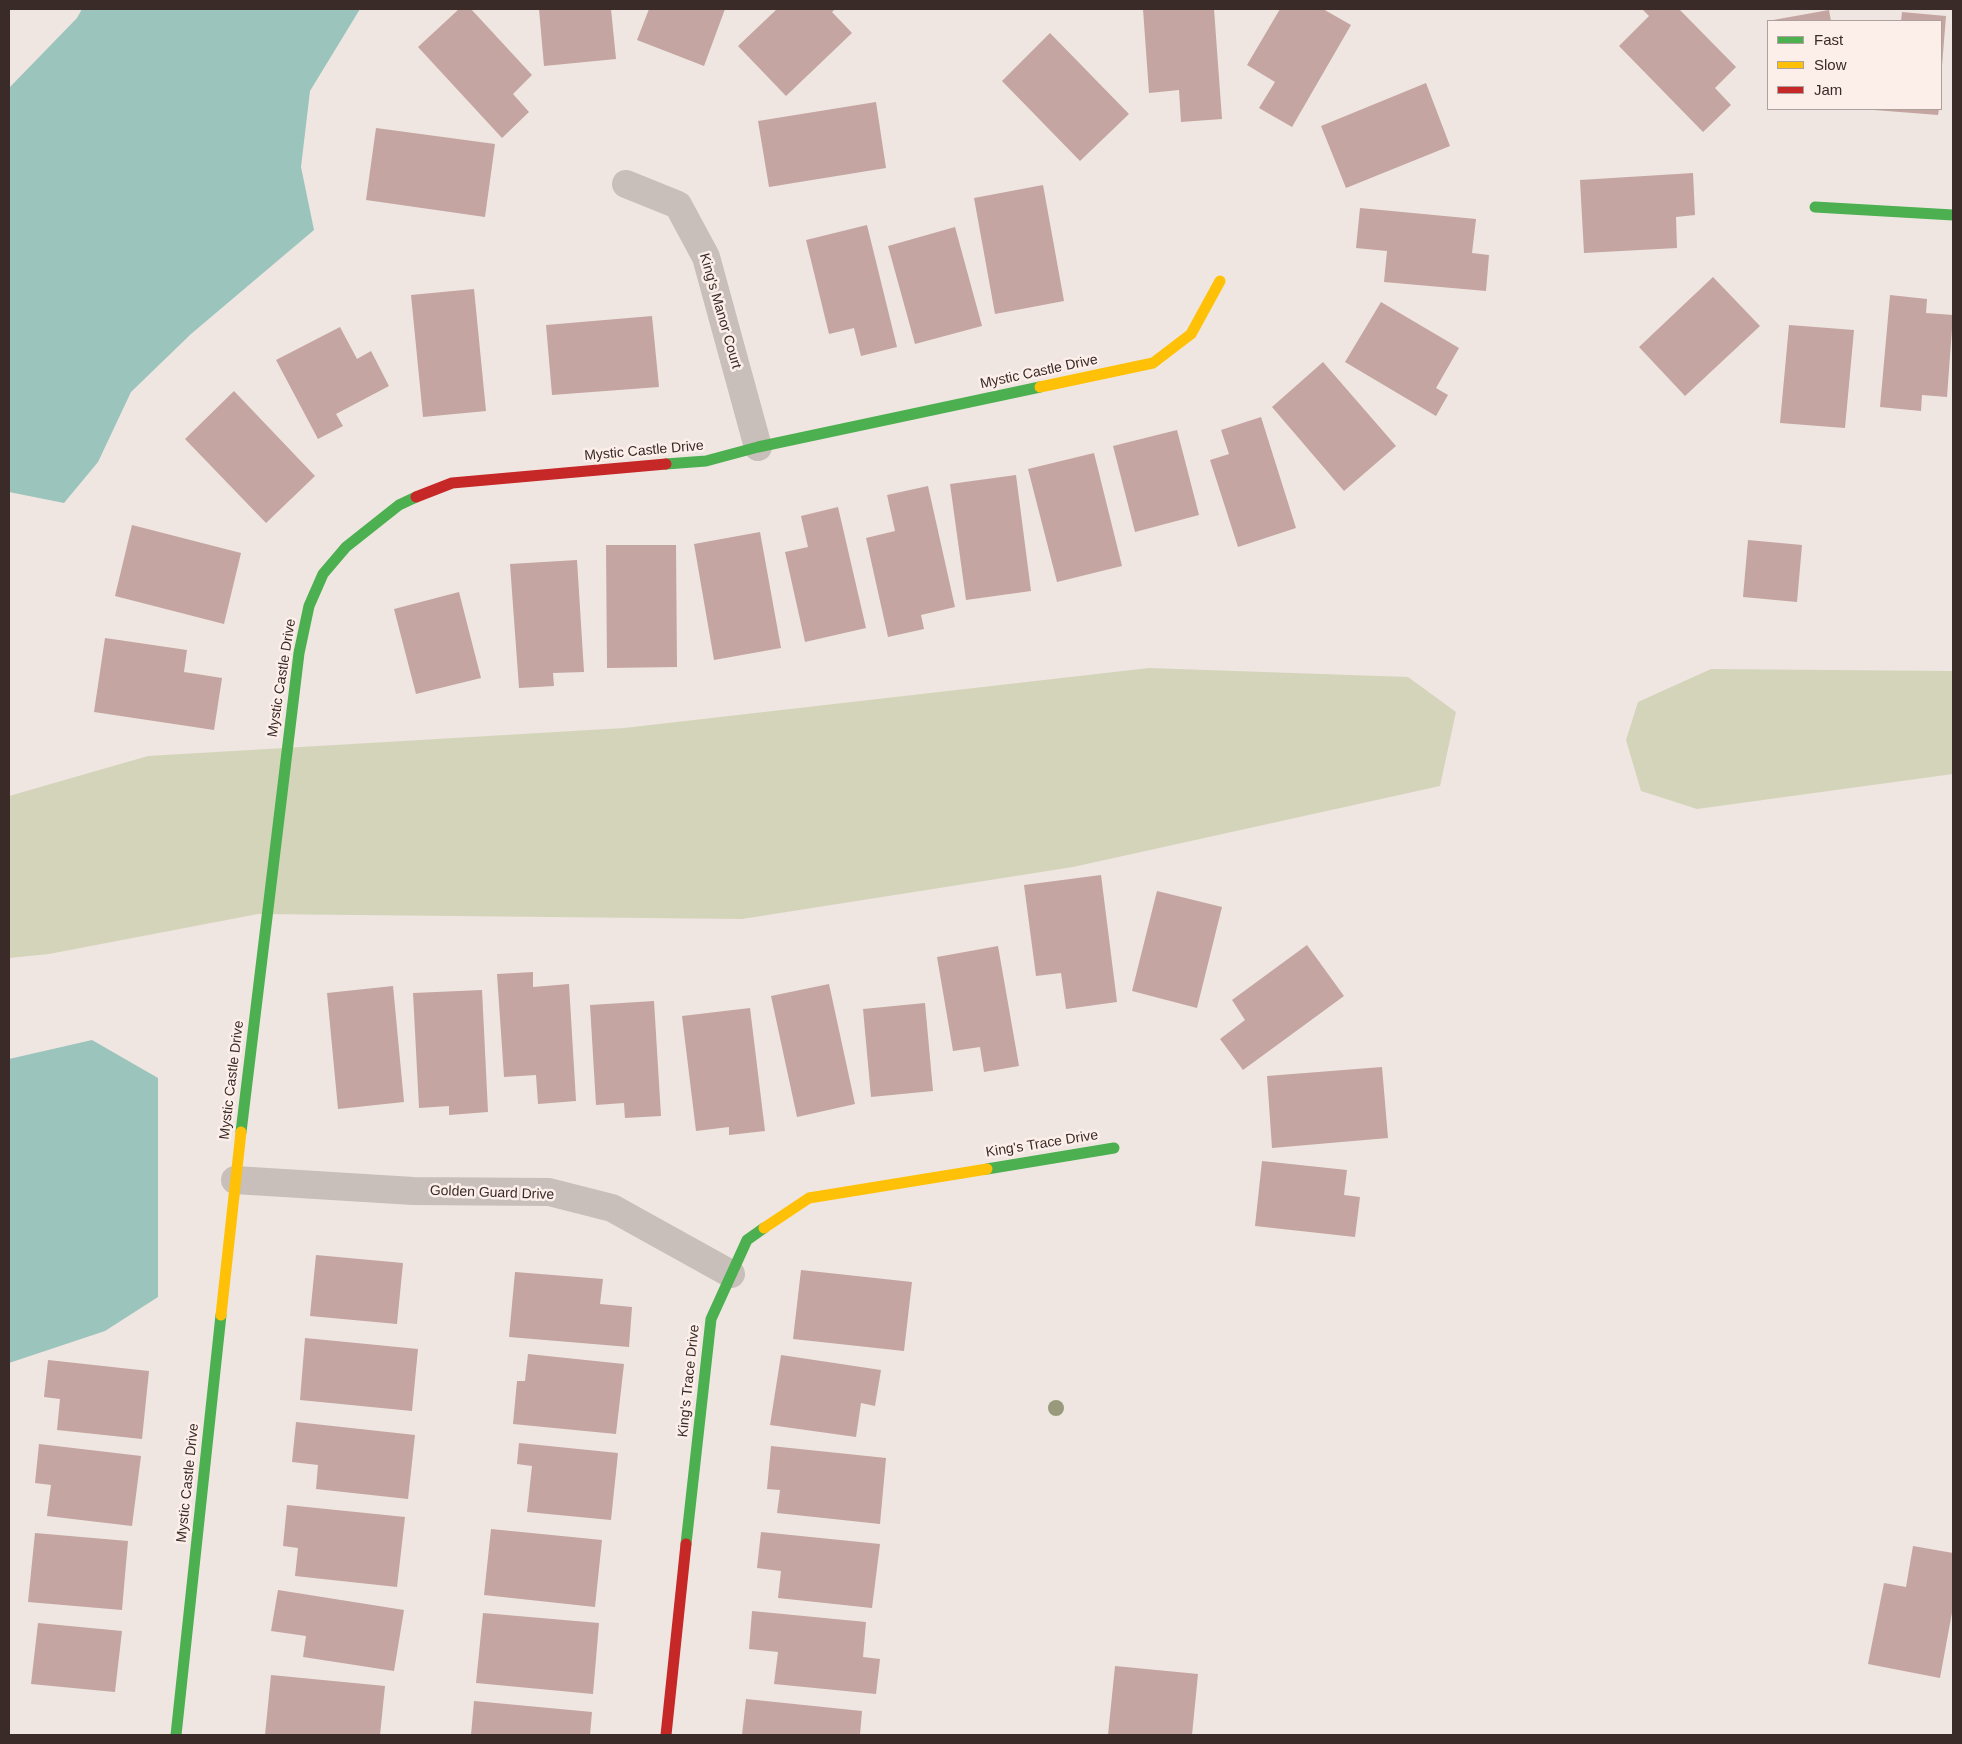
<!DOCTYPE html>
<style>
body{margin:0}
#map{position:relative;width:1962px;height:1744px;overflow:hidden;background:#efe6e1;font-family:Helvetica,sans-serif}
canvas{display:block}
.frame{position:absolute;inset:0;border:10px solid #3a2a28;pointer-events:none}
.legend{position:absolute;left:1767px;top:20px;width:175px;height:90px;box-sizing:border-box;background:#fcefe9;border:1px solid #aea09c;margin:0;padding:6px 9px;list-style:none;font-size:15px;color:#3a2a28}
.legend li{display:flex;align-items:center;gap:10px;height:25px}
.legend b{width:25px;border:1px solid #aea09c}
</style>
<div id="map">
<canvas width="1962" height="1744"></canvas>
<div class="frame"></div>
<ul class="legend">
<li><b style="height:6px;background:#4caf50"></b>Fast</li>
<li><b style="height:6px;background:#ffc107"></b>Slow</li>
<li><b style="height:6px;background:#c62828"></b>Jam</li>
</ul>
</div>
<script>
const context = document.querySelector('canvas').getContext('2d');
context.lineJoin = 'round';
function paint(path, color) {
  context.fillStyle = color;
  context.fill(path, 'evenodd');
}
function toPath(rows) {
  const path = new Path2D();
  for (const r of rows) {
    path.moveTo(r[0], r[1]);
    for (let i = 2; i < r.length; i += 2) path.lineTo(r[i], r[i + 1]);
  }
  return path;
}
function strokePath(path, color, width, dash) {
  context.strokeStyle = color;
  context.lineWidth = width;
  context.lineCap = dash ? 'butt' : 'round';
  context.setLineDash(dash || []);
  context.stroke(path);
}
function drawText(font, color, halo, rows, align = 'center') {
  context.font = font + ' Helvetica,sans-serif';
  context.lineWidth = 5;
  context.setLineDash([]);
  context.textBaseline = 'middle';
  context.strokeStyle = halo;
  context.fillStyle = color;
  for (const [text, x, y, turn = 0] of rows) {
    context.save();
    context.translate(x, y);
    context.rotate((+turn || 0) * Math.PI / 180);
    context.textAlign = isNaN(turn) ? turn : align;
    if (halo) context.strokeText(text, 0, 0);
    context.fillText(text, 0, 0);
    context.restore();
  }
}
paint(toPath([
 [1149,668,1408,677,1456,712,1440,786,1073,867,742,919,258,914,49,954,9,958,9,796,148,756,624,728],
 [1711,669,1953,671,1953,774,1697,809,1641,791,1626,740,1638,702]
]), '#d4d4ba');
paint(toPath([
 [82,9,360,9,310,91,301,167,314,230,191,334,131,392,98,462,64,503,9,492,9,88,77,18],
 [92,1040,158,1078,158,1297,105,1331,9,1363,9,1059]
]), '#9bc4bd');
paint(toPath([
 [459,9,471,9,532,75,513,94,529,112,502,138,418,47],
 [539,9,611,9,616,59,544,66],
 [649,9,725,9,704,66,637,40],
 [777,9,835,9,832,12,852,33,786,96,738,46],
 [1143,9,1214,9,1222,119,1181,122,1179,90,1149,93],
 [1280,9,1323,9,1351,25,1292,127,1259,108,1275,82,1247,65],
 [1642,9,1679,9,1736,67,1715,88,1731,105,1703,132,1619,46,1649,16],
 [1829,10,1831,21,1773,21,1773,20],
 [1902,12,1946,16,1942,66,1941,66,1941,21,1901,21],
 [1050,33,1129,114,1080,161,1002,81],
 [1426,83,1450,146,1346,188,1321,126],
 [876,102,886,168,769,187,758,121],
 [1874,109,1939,109,1938,115,1874,110],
 [376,128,495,144,485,217,366,200],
 [1693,173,1695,215,1676,217,1677,248,1584,253,1580,180],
 [1043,185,1064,301,995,314,974,198],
 [1360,208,1476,219,1472,253,1489,255,1486,291,1384,282,1387,251,1356,248],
 [867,225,897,347,861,356,854,328,829,334,806,240],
 [955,227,982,326,915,344,888,246],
 [1713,277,1760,326,1685,396,1639,347],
 [474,289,486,411,423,417,411,295],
 [1890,295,1927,299,1926,313,1953,315,1947,397,1922,395,1921,411,1880,407],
 [1381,302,1459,348,1436,388,1448,395,1436,416,1345,362],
 [652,316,659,387,552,395,546,325],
 [1789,325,1854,330,1845,428,1780,423],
 [340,327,357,359,371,351,389,386,336,414,343,426,318,439,276,360],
 [1323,362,1396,446,1344,491,1272,407],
 [234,391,315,476,266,523,185,439],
 [1261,417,1296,528,1238,547,1210,460,1229,454,1221,430],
 [1177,430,1199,515,1135,532,1113,446],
 [1094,453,1122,566,1057,582,1028,469],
 [1016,475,1031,591,966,600,950,484],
 [928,486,955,607,921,615,924,629,888,637,866,538,895,531,887,495],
 [838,507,866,628,805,642,785,552,808,547,801,516],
 [132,525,241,553,224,624,115,596],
 [760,532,781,648,714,660,694,544],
 [1748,540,1802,545,1797,602,1743,597],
 [606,545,676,545,677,667,607,668],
 [577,560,584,672,553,673,554,686,519,688,510,564],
 [459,592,481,678,416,694,394,609],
 [105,638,187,650,184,672,222,678,214,730,94,712],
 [1101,875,1117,1002,1066,1009,1061,973,1036,976,1024,885],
 [1157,891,1222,907,1197,1008,1132,991],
 [1307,945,1344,996,1243,1070,1220,1039,1245,1020,1232,1000],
 [998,946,1019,1066,984,1072,980,1047,953,1051,937,957],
 [533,972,533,987,569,984,576,1101,538,1104,536,1075,504,1077,497,974],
 [829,984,855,1104,797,1117,771,996],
 [393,986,404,1102,338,1109,327,993],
 [482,990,488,1112,449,1115,449,1106,419,1108,413,993],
 [654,1001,661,1116,625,1118,624,1103,596,1105,590,1005],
 [925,1003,933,1091,871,1097,863,1009],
 [750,1008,765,1131,729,1135,729,1127,696,1131,682,1016],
 [1382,1067,1388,1138,1272,1148,1267,1076],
 [1262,1161,1347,1170,1344,1195,1360,1197,1355,1237,1255,1226],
 [316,1255,403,1263,397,1324,310,1316],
 [801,1270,912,1282,904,1351,793,1339],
 [515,1272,603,1279,600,1304,632,1307,629,1347,509,1337],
 [305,1338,418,1349,412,1411,300,1400],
 [528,1354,624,1364,616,1434,513,1424,517,1381,525,1381],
 [781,1355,881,1370,875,1406,861,1403,856,1437,770,1425],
 [48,1360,149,1371,142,1439,57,1430,60,1399,44,1397],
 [296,1422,415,1435,408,1499,316,1489,318,1465,292,1462],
 [519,1443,618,1453,611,1520,527,1512,532,1466,517,1464],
 [39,1444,141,1456,132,1526,47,1516,51,1485,35,1483],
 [771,1446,886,1458,880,1524,777,1513,780,1490,767,1489],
 [287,1505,405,1517,397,1587,295,1576,298,1548,283,1546],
 [491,1529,602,1540,595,1607,484,1595],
 [761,1532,880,1544,872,1608,778,1598,781,1571,757,1568],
 [35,1533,128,1541,122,1610,28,1602],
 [1913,1546,1953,1553,1953,1607,1940,1678,1868,1664,1884,1583,1906,1587],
 [278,1590,404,1610,394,1671,303,1657,306,1636,271,1631],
 [752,1611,866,1622,863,1657,880,1659,876,1694,774,1684,778,1652,749,1649],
 [483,1613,599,1623,593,1694,476,1683],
 [38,1623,122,1631,115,1692,31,1684],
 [1115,1666,1198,1674,1192,1735,1108,1735],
 [271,1675,385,1686,380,1735,265,1735],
 [746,1699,862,1711,860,1735,742,1735],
 [474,1701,592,1712,590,1735,471,1735]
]), '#c4a5a1');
strokePath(toPath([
 [626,184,678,205,706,257,758,447],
 [235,1180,413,1191,549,1192,612,1208,731,1274]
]), '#c8beba', 28);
strokePath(toPath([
 [1815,207,1953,215],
 [666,464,706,461,758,447,1040,387],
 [241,1132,299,653,309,606,323,574,346,547,399,505,416,497],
 [987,1169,1114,1148],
 [686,1544,711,1319,747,1240,764,1228],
 [176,1735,221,1315]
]), '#4caf50', 11);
strokePath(toPath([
 [1040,387,1153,363,1191,334,1220,281],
 [764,1228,809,1198,987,1169],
 [221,1315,241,1132]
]), '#ffc107', 11);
strokePath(toPath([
 [416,497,452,483,666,464],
 [666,1735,686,1544]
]), '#c62828', 11);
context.fillStyle = '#989a7b';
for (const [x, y] of [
 [1056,1408]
]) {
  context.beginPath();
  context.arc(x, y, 8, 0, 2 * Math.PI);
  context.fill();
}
drawText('14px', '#3a2a28', '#fcefe9', [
 ["King's Manor Court",720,311,74],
 ["Mystic Castle Drive",1039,372,-12],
 ["Mystic Castle Drive",644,451,-5],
 ["Mystic Castle Drive",282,678,-81],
 ["Mystic Castle Drive",232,1080,-83],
 ["King's Trace Drive",1042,1144,-9],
 ["Golden Guard Drive",492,1193,2],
 ["King's Trace Drive",689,1381,-84],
 ["Mystic Castle Drive",188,1483,-84]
]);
</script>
